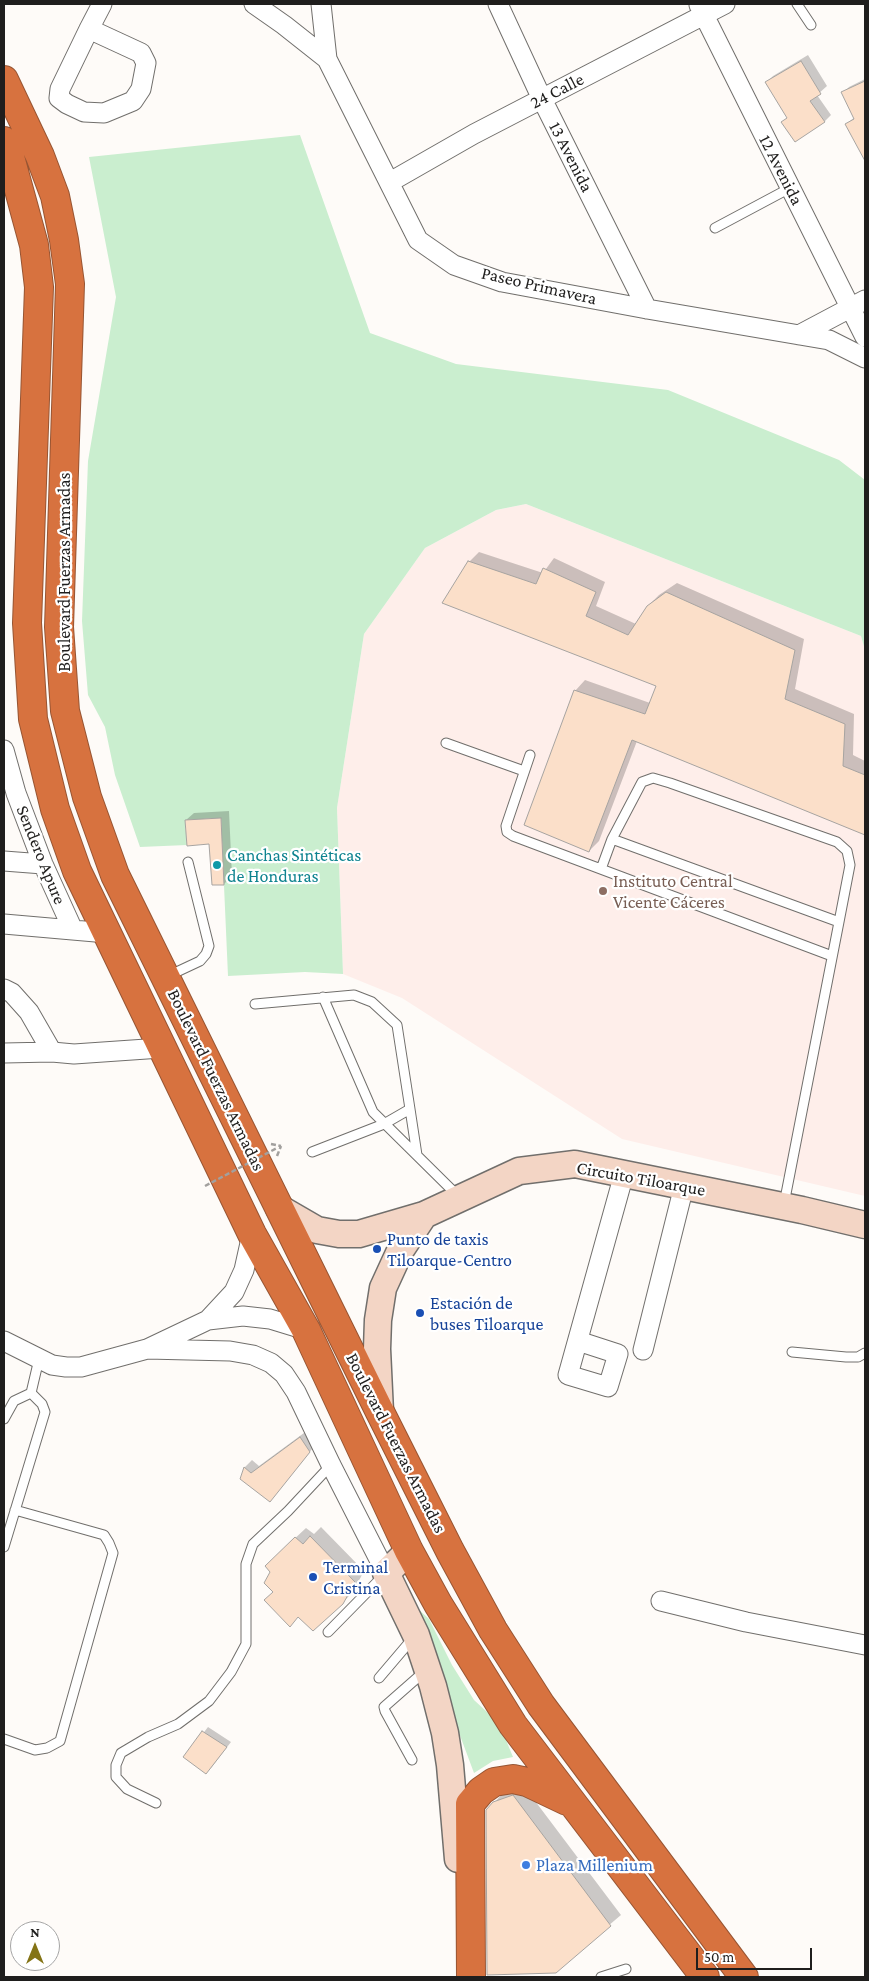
<!DOCTYPE html>
<meta charset="utf-8">
<style>
body{margin:0}
#map{position:relative;width:869px;height:1981px;overflow:hidden;background:#fefbf8;font-family:"Crimson Pro",serif}
canvas{display:block}
.frame{position:absolute;inset:0;border:5px solid #1f1e1d;pointer-events:none}
.north{position:absolute;left:10px;top:1921px;width:50px;height:50px;box-sizing:border-box;background:#fff;border:1px solid #a5a5a5;border-radius:50%;rotate:0deg;font-size:14px;font-weight:700;line-height:20px;text-align:center;color:#1f1e1d}
.north::after{content:'';display:block;margin:auto;width:18px;height:22px;background:#847416;clip-path:polygon(50% 0,100% 100%,50% 72%,0 100%)}
.scale{position:absolute;left:696px;top:1948px;width:116px;height:22px;box-sizing:border-box;border:2px solid #1f1e1d;border-top:0;padding-left:6px;font-size:15px;line-height:18px;white-space:nowrap;color:#1f1e1d;-webkit-text-stroke:4px #fff;paint-order:stroke}
</style>
<div id="map">
<canvas width="869" height="1981"></canvas>
<div class="frame"></div>
<div class="north">N</div>
<div class="scale">50 m</div>
</div>
<script>
const context = document.querySelector('canvas').getContext('2d');
context.lineJoin = 'round';
function paint(path, color) {
  context.fillStyle = color;
  context.fill(path, 'evenodd');
}
function toPath(rows) {
  const path = new Path2D();
  for (const r of rows) {
    path.moveTo(r[0], r[1]);
    for (let i = 2; i < r.length; i += 2) path.lineTo(r[i], r[i + 1]);
  }
  return path;
}
function strokePath(path, color, width, dash) {
  context.strokeStyle = color;
  context.lineWidth = width;
  context.lineCap = dash ? 'butt' : 'round';
  context.setLineDash(dash || []);
  context.stroke(path);
}
function drawText(font, color, halo, rows, align = 'center') {
  context.font = font + ' "Crimson Pro",serif';
  context.lineWidth = 4.5;
  context.setLineDash([]);
  context.textBaseline = 'middle';
  context.strokeStyle = halo;
  context.fillStyle = color;
  for (const [text, x, y, turn = 0] of rows) {
    context.save();
    context.translate(x, y);
    context.rotate((+turn || 0) * Math.PI / 180);
    context.textAlign = isNaN(turn) ? turn : align;
    if (halo) context.strokeText(text, 0, 0);
    context.fillText(text, 0, 0);
    context.restore();
  }
}
paint(toPath([
 [526,504,861,636,865,650,865,1196,622,1139,402,998,343,974,337,808,364,634,425,548,496,510]
]), '#feeeea');
paint(toPath([
 [300,135,370,333,456,364,668,390,839,460,865,480,865,650,861,636,526,504,496,510,425,548,364,634,337,808,343,974,305,972,228,976,221,818,185,820,187,845,140,847,115,775,105,727,88,695,82,621,88,461,116,297,89,157],
 [416,1607,429,1619,452,1665,474,1700,499,1723,513,1757,493,1761,474,1773,430,1655]
]), '#caeecf');
paint(toPath([
 [808,55,827,86,817,95,831,115,824,122,783,122,788,117,766,83,773,76],
 [865,79,865,158,846,124,855,117,843,93,849,87],
 [479,552,543,573,554,558,605,582,596,606,636,624,648,606,659,595,677,583,804,639,795,689,854,714,853,755,865,761,865,830,862,832,637,741,599,841,589,851,575,691,585,680,650,703,658,685,469,562],
 [229,811,232,876,224,884,211,843,186,820,194,813],
 [308,1430,317,1443,270,1501,241,1478,245,1467,252,1460,259,1466],
 [321,1527,364,1571,353,1592,342,1603,274,1591,272,1571,276,1556,306,1528,314,1534],
 [208,1727,231,1742,211,1768,185,1757],
 [523,1785,621,1915,555,1971,494,1803,504,1792]
]), '#0003');
const building = toPath([
 [801,61,821,94,810,101,825,122,795,142,781,122,787,118,765,82,801,61],
 [865,81,865,161,845,124,854,119,841,92,865,81],
 [468,561,536,584,543,568,596,592,586,616,628,635,647,606,666,592,795,650,785,699,845,724,843,766,865,775,865,835,632,740,589,852,524,825,574,690,645,714,656,686,442,603,468,561],
 [221,818,224,885,212,885,209,844,187,846,185,820,221,818],
 [300,1437,310,1452,270,1502,240,1479,244,1467,251,1473,300,1437],
 [310,1536,355,1582,343,1604,313,1631,298,1617,290,1627,264,1600,273,1592,264,1583,270,1572,265,1566,295,1537,303,1544,310,1536],
 [202,1731,227,1747,206,1774,183,1757,202,1731],
 [513,1795,611,1926,556,1973,487,1975,486,1810,493,1802,513,1795]
]);
paint(building, '#fbdfc9');
strokePath(building, '#a7a4a1', 1);
const lane = toPath([
 [797,4,811,25],
 [715,228,790,188],
 [446,743,524,771],
 [530,755,506,826,507,832,513,836,832,956],
 [601,869,612,839,642,782,653,778,670,783,837,842,847,851,850,865,839,922,612,839],
 [168,976,200,961,206,954,209,946,188,862],
 [323,997,373,1112,458,1196],
 [255,1004,354,995,372,1002,397,1025,410,1109,384,1124,312,1152],
 [410,1109,417,1155],
 [784,1204,839,922],
 [792,1352,846,1357,858,1357,865,1353],
 [4,1419,14,1401,31,1393,39,1359],
 [4,1547,45,1412,42,1404,31,1393],
 [328,1632,384,1575],
 [379,1678,413,1638],
 [4,1739,35,1750,47,1748,60,1741,113,1553,109,1543,104,1535,15,1510],
 [412,1760,385,1711,384,1707,425,1671],
 [156,1803,127,1789,116,1777,116,1765,121,1753,148,1737,178,1724,209,1701,231,1672,246,1644,246,1564,253,1544,288,1511,331,1465],
 [601,1977,626,1969]
]);
const street = toPath([
 [254,4,284,25,327,59,418,240,454,265,502,282,647,309,829,340,865,358],
 [321,4,327,59],
 [498,4,542,99,647,309],
 [699,5,865,337],
 [89,29,141,53,146,63,141,89,133,101,104,113,84,112,67,104,59,98,60,89,89,29,102,4],
 [390,182,474,134,725,4],
 [799,335,865,300],
 [4,750,16,793,43,864,73,930],
 [4,861,43,864],
 [4,924,107,933],
 [4,989,12,993,29,1012,52,1052,74,1054,161,1048],
 [4,1053,52,1052],
 [208,1320,234,1292,244,1270,252,1234],
 [4,1341,52,1365,66,1367,81,1367,147,1349,208,1320,243,1316,270,1319,306,1330],
 [578,1341,618,1354,608,1387,568,1375,624,1174],
 [147,1349,230,1351,253,1355,271,1363,284,1374,296,1392,331,1465,386,1573],
 [643,1350,684,1186],
 [661,1601,746,1622,865,1645]
]);
const secondary = toPath([
 [279,1208,317,1230,339,1234,359,1234,424,1215,519,1171,575,1164,802,1210,865,1225],
 [380,1412,377,1349,378,1320,383,1288,400,1251,424,1215],
 [409,1551,386,1573,416,1635,433,1686,445,1733,450,1765,458,1859]
]);
const highway = toPath([
 [4,80,40,156,55,196,64,240,70,284,59,627,65,711,87,797,115,875,380,1412,450,1551,493,1630,541,1705,744,1977],
 [4,141,10,157,34,245,39,287,27,623,33,719,55,809,77,871,252,1234,306,1330,409,1551,438,1604,513,1725,705,1977],
 [471,1977,470,1804,481,1791,494,1782,513,1779,527,1782,567,1801]
]);
strokePath(lane, '#716f6c', 11);
strokePath(street, '#716f6c', 21);
strokePath(secondary, '#716f6c', 29);
strokePath(highway, '#975533', 30);
strokePath(toPath([
 [271,1144,281,1146],
 [277,1156,281,1146]
]), '#a2a09e', 2.5, [5, 2.5]);
strokePath(lane, '#fff', 9);
strokePath(street, '#fff', 19);
strokePath(secondary, '#f3d5c5', 26);
strokePath(highway, '#d7723f', 28);
strokePath(toPath([
 [205,1186,277,1148]
]), '#a2a09e', 2.5, [5, 2.5]);
for (const [x, y, r, color] of [
 [217,865,5,"#0f9aa8"],
 [603,891,5,"#8d6e63"],
 [377,1249,5,"#1a4fb4"],
 [420,1313,5,"#1a4fb4"],
 [313,1577,5,"#1a4fb4"],
 [526,1865,5,"#3f7fe0"]
]) {
  const dot = new Path2D();
  dot.arc(x, y, r, 0, 2 * Math.PI);
  context.fillStyle = color;
  context.fill(dot);
  strokePath(dot, '#fff', 2);
}
drawText('18px', '#1f1e1d', '#fff', [
 ["24 Calle",557,91,-27],
 ["13 Avenida",571,157,63],
 ["12 Avenida",781,170,63],
 ["Paseo Primavera",539,286,13],
 ["Boulevard Fuerzas Armadas",64,572,-90],
 ["Sendero Apure",41,855,68],
 ["Boulevard Fuerzas Armadas",216,1080,64],
 ["Circuito Tiloarque",641,1179,10],
 ["Boulevard Fuerzas Armadas",396,1443,63]
]);
drawText('18px', '#0d838f', '#fff', [
 ["Canchas Sintéticas",227,855],
 ["de Honduras",227,876]
], 'left');
drawText('18px', '#785e54', '#fff', [
 ["Instituto Central",613,881],
 ["Vicente Cáceres",613,902]
], 'left');
drawText('18px', '#164399', '#fff', [
 ["Punto de taxis",387,1239],
 ["Tiloarque-Centro",387,1260],
 ["Estación de",430,1303],
 ["buses Tiloarque",430,1324],
 ["Terminal",323,1567],
 ["Cristina",323,1588]
], 'left');
drawText('18px', '#366cbe', '#fff', [
 ["Plaza Millenium",536,1865]
], 'left');
</script>
